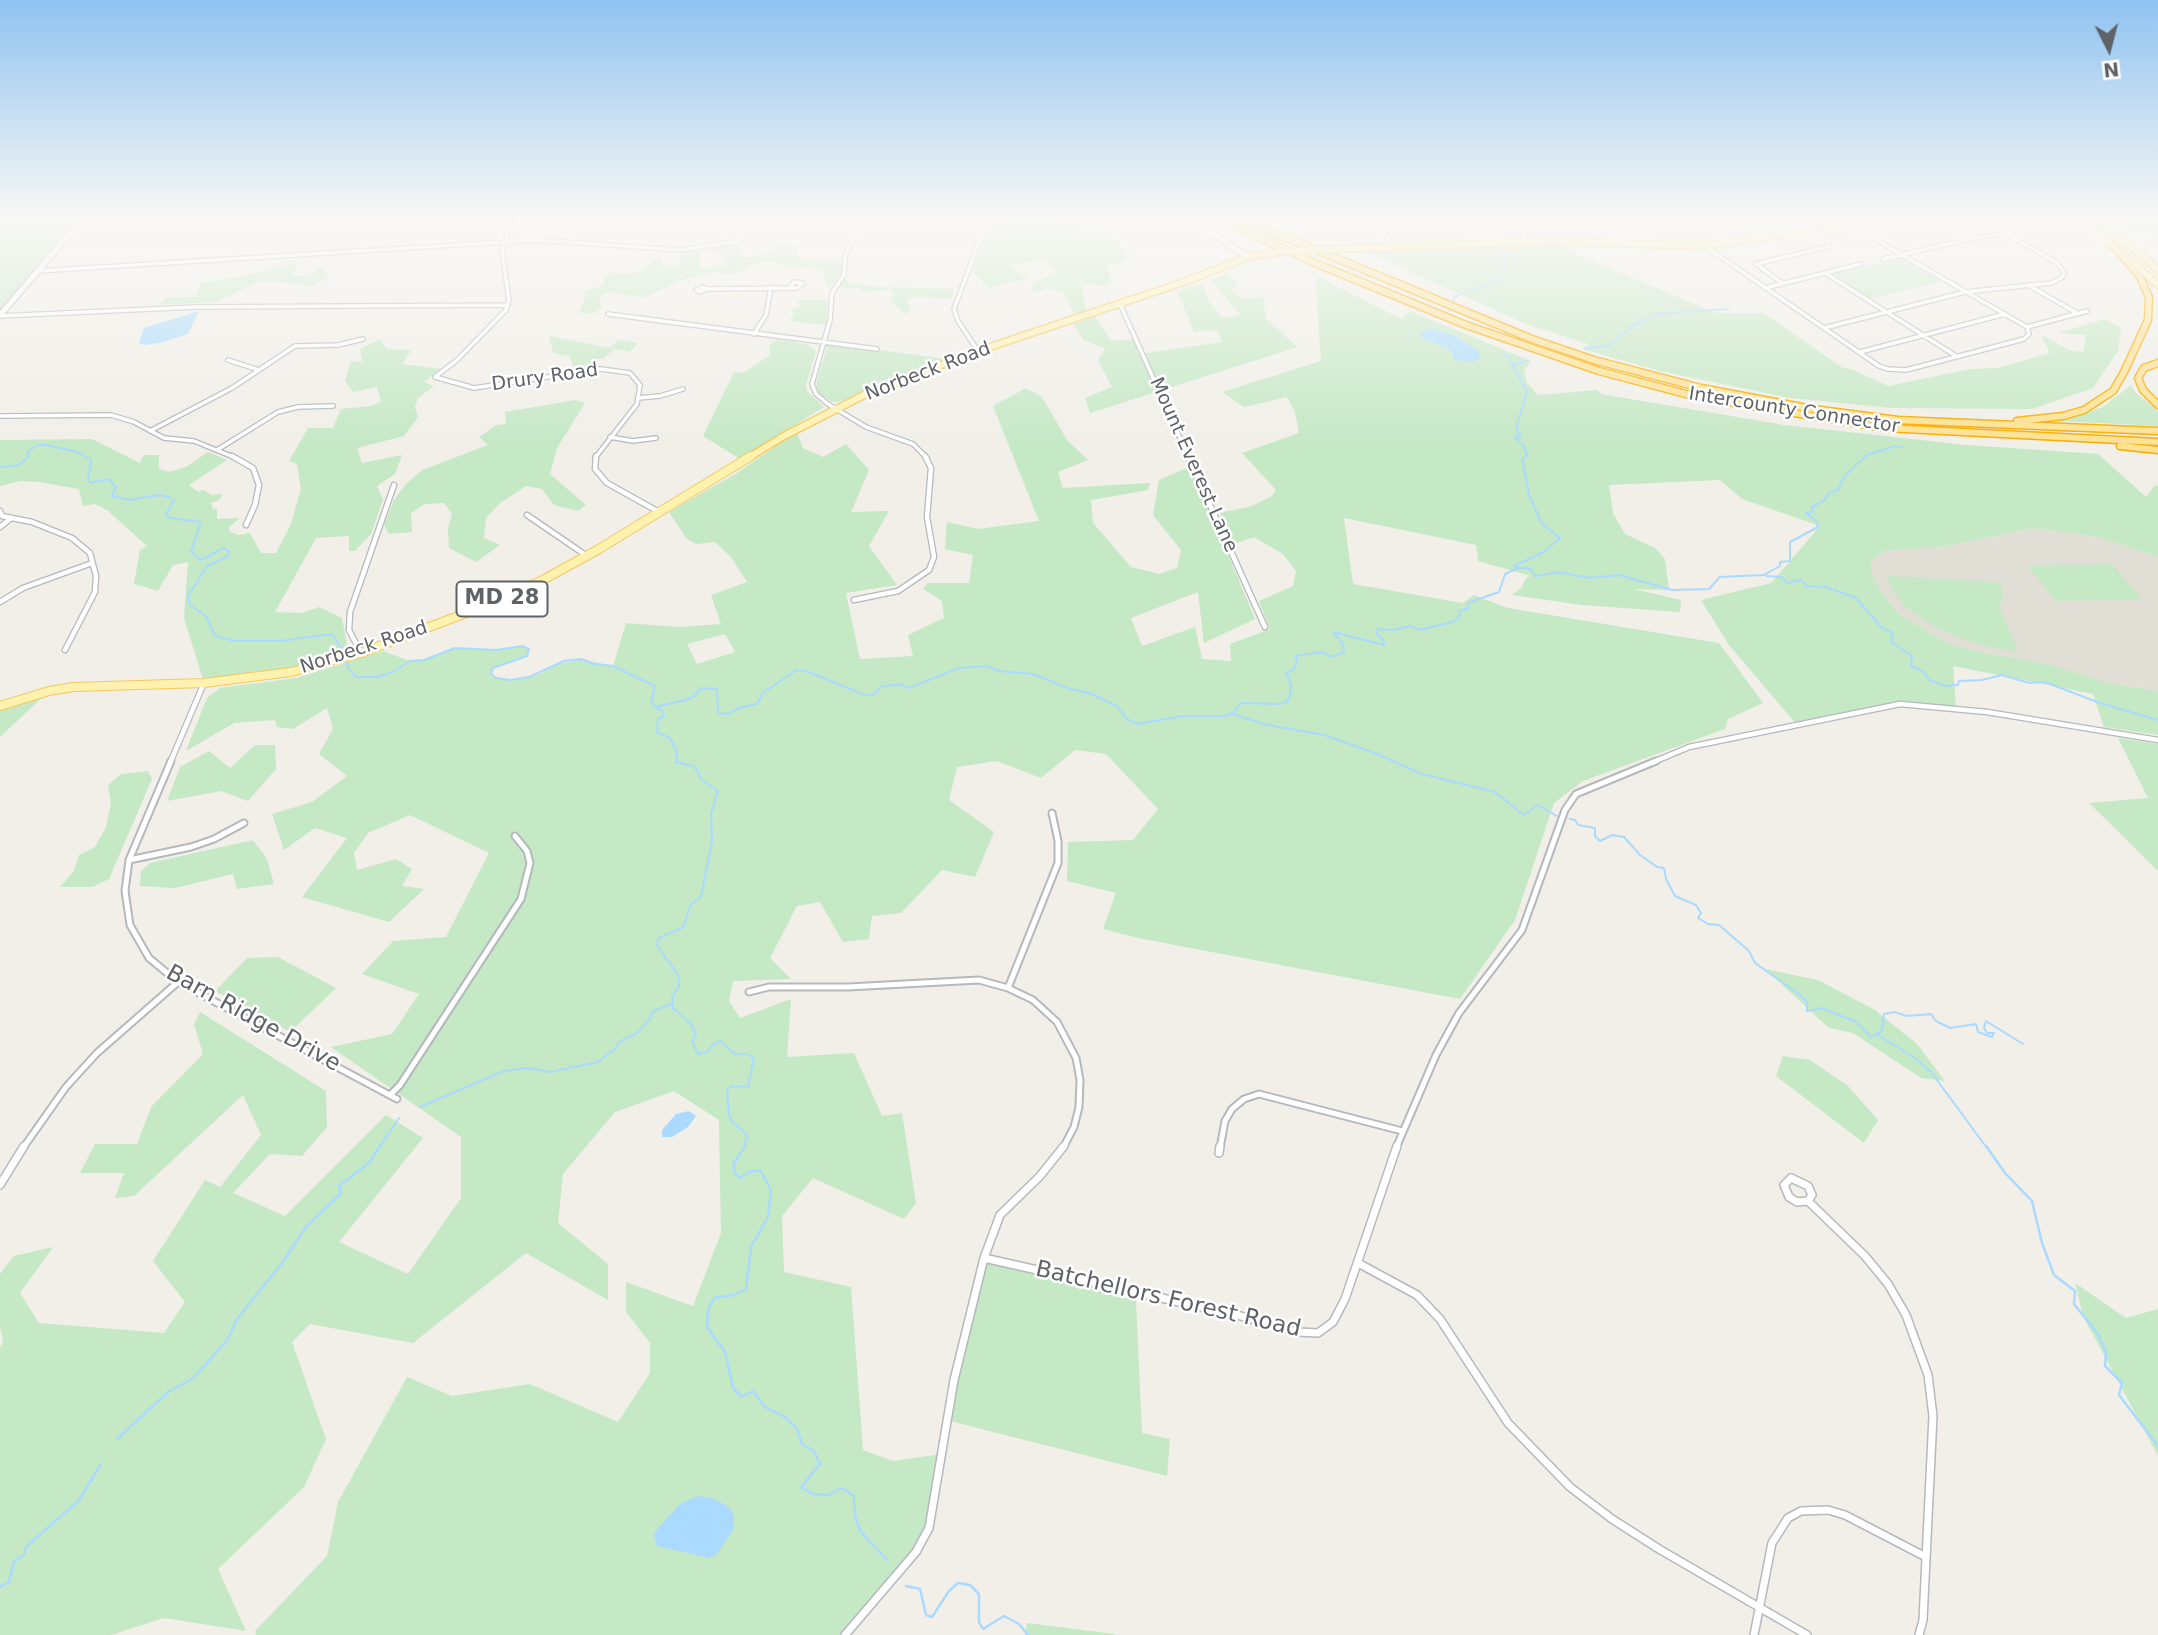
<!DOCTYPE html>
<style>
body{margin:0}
#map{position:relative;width:2158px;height:1635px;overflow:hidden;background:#f1efe8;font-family:"DejaVu Sans",sans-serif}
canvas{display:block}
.north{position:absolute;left:2074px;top:14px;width:70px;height:70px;-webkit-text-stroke:5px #fff;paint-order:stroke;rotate:174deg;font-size:19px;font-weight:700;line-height:28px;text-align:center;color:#5f6368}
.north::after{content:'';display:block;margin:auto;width:24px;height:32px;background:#5f6368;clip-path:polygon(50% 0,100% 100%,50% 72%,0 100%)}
</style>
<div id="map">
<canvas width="2158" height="1635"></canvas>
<div class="north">N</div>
</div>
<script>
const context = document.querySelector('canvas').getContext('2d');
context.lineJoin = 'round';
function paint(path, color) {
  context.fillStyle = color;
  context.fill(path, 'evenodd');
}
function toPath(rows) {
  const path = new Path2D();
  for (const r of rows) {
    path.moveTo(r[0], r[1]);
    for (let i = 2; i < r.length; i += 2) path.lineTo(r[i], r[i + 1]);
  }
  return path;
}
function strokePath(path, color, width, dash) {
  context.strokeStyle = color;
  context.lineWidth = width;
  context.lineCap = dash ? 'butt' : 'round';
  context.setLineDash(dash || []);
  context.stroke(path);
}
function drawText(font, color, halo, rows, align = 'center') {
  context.font = font + ' "DejaVu Sans",sans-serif';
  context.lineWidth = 5;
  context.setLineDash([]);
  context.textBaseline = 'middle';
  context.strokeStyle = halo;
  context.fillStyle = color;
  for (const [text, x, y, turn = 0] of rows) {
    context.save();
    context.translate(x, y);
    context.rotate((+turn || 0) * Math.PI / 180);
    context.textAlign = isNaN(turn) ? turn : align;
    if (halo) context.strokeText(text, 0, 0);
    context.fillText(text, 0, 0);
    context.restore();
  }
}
paint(toPath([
 [2034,528,2098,537,2158,557,2158,691,2113,684,2048,664,1976,651,1948,643,1901,616,1881,592,1872,575,1871,562,1883,551,1944,547]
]), '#e1ded6');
paint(toPath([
 [0,216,84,216,0,312],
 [999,216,1065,216,1066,221,1115,236,1129,256,1125,261,1108,265,1111,283,1103,286,1081,283,1086,312,1075,316,1063,292,1046,288,1037,292,1032,290,1034,283,1058,272,1044,260,1012,265,1012,268,1029,278,989,288,972,271,984,240],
 [2115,216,2158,216,2158,237,2132,232],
 [1556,241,1577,255,1717,313,1764,313,1843,368,1851,369,1888,386,1970,369,1997,368,2050,353,2041,335,2070,350,2083,352,2086,335,2058,333,2105,319,2121,328,2118,351,2093,388,2032,409,1892,408,1790,398,1660,371,1582,349,1588,344,1526,324,1357,248],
 [732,243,738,246,745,258,774,251,780,245,797,246,798,258,841,261,842,272,832,286,827,286,823,271,809,268,789,269,782,264,770,261,753,264,734,275,711,272,679,281,644,298,610,292,599,297,601,308,595,313,579,313,586,295,582,292,604,285,603,277,613,272,625,275,638,272,659,257,663,267,678,266,683,252,699,251,700,269,727,265,723,254,709,254,708,250],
 [1901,258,1941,281,1870,299,1831,273],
 [291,260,299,262,293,276,307,276,321,267,328,277,310,287,284,282,261,281,215,302,159,305,165,297,195,297,201,283,242,276,283,265],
 [1227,273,1237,284,1231,290,1244,299,1263,297,1266,319,1298,347,1090,413,1085,398,1112,387,1098,360,1105,349,1084,340,1073,324,1095,316,1111,341,1133,339,1139,354,1222,342,1217,330,1194,332,1177,291,1202,284,1209,302,1223,318,1240,314,1210,280],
 [1318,277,1402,319,1410,311,1531,361,1524,371,1527,383,1538,395,1597,390,1601,394,1784,425,1966,445,2098,454,2146,497,2155,485,2158,486,2158,557,2098,537,2034,528,1943,547,1883,551,1871,562,1872,575,1881,592,1901,616,1948,643,1976,651,2048,664,2113,684,2158,691,2158,735,2104,727,2093,694,1953,666,1956,709,1900,704,1797,725,1729,645,1701,600,1771,583,1820,526,1742,499,1720,480,1609,485,1613,513,1625,534,1655,548,1665,559,1669,590,1633,589,1681,600,1680,612,1582,605,1512,595,1521,588,1526,578,1531,576,1478,561,1476,545,1344,518,1353,584,1463,603,1474,595,1508,608,1719,643,1763,703,1728,719,1725,729,1583,781,1554,803,1515,920,1460,999,1138,938,1103,929,1116,893,1067,881,1068,842,1133,840,1158,809,1106,754,1075,750,1041,778,997,761,957,767,949,800,994,832,975,877,942,870,901,913,872,916,869,939,843,942,820,902,797,906,770,958,791,979,733,981,729,1001,740,1018,791,999,787,1057,854,1053,882,1116,902,1113,916,1203,904,1219,813,1178,782,1216,784,1272,851,1287,863,1450,893,1461,942,1454,934,1509,916,1552,845,1635,256,1635,255,1631,327,1556,338,1502,407,1377,452,1396,530,1384,618,1422,650,1373,650,1343,626,1312,626,1282,693,1306,721,1233,719,1120,674,1091,615,1112,563,1174,558,1223,608,1264,608,1300,526,1253,413,1343,310,1324,292,1342,326,1439,304,1487,218,1569,246,1631,164,1618,111,1635,0,1635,0,1348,3,1342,0,1327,0,1274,14,1256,53,1247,20,1293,39,1323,164,1333,185,1302,153,1261,205,1180,220,1187,261,1135,243,1095,134,1196,115,1198,124,1173,80,1173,95,1144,137,1144,151,1107,203,1054,194,1024,200,1012,326,1091,327,1127,302,1156,270,1154,233,1193,285,1216,386,1115,423,1138,339,1242,408,1274,461,1198,461,1137,331,1047,392,1034,419,994,362,974,393,941,446,937,489,853,410,815,368,833,354,853,357,870,396,859,412,869,402,886,424,889,389,922,302,897,347,838,315,828,284,850,272,814,312,802,347,776,319,754,333,729,327,708,293,729,277,727,275,720,234,723,186,751,207,698,220,688,296,678,383,651,410,661,424,660,455,648,496,650,522,646,529,649,527,656,493,668,491,674,496,678,510,680,541,674,551,666,581,659,613,666,626,623,678,627,721,624,711,595,747,582,731,557,715,542,696,544,687,539,669,512,737,473,797,432,803,448,823,457,846,444,869,470,851,512,889,511,869,546,897,585,846,593,860,659,913,656,908,635,944,618,942,601,923,589,928,583,969,583,973,555,945,549,947,522,978,529,1039,521,993,406,1026,388,1042,397,1067,440,1088,460,1058,472,1063,488,1150,483,1148,490,1091,500,1093,523,1131,567,1159,574,1177,568,1181,550,1153,515,1159,480,1191,466,1255,619,1204,643,1198,592,1131,618,1142,646,1195,627,1202,659,1231,661,1230,644,1270,629,1259,601,1293,586,1296,571,1283,554,1254,537,1234,544,1220,513,1252,506,1272,496,1276,490,1242,453,1299,433,1295,412,1287,397,1244,407,1222,392,1321,361,1316,288],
 [725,634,735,652,697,664,687,644],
 [845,279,850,283,880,287,955,289,951,299,917,297,907,300,911,309,905,314,891,301,895,294,890,290,864,292,859,288,839,288],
 [797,300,827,300,826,325,789,321,794,314,790,310,801,307],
 [549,336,610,348,618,340,638,343,630,352,615,349,604,358,593,360,596,367,575,371,569,356,553,353],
 [380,339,387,349,411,350,403,364,441,369,424,382,434,386,418,398,415,407,418,417,404,436,357,448,362,463,402,455,395,474,377,486,383,500,371,534,355,551,349,551,349,536,316,538,275,612,303,613,319,607,342,618,348,650,328,664,204,683,184,618,188,562,173,565,158,591,134,584,140,550,147,546,108,511,95,504,83,506,79,489,39,482,20,481,0,486,0,440,92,439,140,463,144,455,159,455,159,469,169,472,186,467,208,452,227,460,189,485,198,492,203,490,212,495,223,494,219,500,211,503,213,509,217,509,217,519,240,518,229,527,230,532,238,535,250,533,261,553,276,553,291,524,301,489,297,464,289,461,308,428,333,428,341,409,371,406,381,402,377,387,353,392,345,380,351,361,362,362,360,349],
 [777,339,810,345,816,351,806,385,807,391,824,407,740,459,703,436,734,372,743,373,770,355,770,345],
 [828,343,947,359,839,402,832,402,818,392,816,384],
 [2131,385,2136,393,2158,411,2158,426,2058,421,2103,407],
 [575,400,585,403,557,448,550,474,586,505,578,511,554,505,542,489,526,486,499,504,486,518,484,538,500,545,476,562,449,548,448,528,452,514,444,503,425,504,411,513,412,532,389,534,384,525,394,500,405,485,422,470,488,445,479,437,497,425,506,424,505,412],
 [2112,564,2142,599,2056,601,2028,566],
 [1887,576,1996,582,2001,585,2004,599,1998,603,2018,652,1980,645,1938,629,1904,606,1893,590],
 [49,691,0,737,0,707],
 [2118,738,2158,744,2158,871,2089,803,2148,798],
 [255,745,275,745,276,769,248,801,221,791,167,801,180,767,209,751,230,768],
 [148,771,152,779,109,879,92,887,60,887,74,871,79,855,95,847,106,827,111,803,108,785,121,774],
 [253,840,267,859,274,884,237,889,233,874,175,888,140,886,141,871,150,863],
 [278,957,336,988,290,1032,215,991,247,958],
 [1765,969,1818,980,1875,1010,1917,1044,1945,1081,1921,1078,1853,1033,1829,1028],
 [1783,1056,1810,1060,1848,1086,1878,1120,1864,1143,1776,1076],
 [984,1258,1136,1301,1142,1433,1170,1439,1167,1476,946,1420,963,1324],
 [2075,1283,2126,1318,2158,1309,2158,1456,2083,1316],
 [1027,1623,1114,1634,1116,1635,1025,1635]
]), '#c5e8c5');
paint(toPath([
 [199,311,188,334,160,343,145,345,139,343,144,328],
 [1432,328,1453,335,1478,350,1481,357,1474,362,1455,360,1449,349,1419,337,1422,332],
 [689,1111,696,1116,688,1127,672,1137,662,1137,662,1130,676,1114],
 [698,1496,715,1499,730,1508,734,1516,733,1530,716,1555,709,1558,657,1546,654,1535,657,1529,680,1504]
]), '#aadaff');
strokePath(toPath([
 [2129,228,2158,226],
 [1453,302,1454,297,1496,281,1505,263,1505,253],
 [1585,349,1610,345,1633,326,1657,314,1729,309],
 [1514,367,1515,364,1527,361],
 [0,467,19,465,29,456,27,452,38,445,46,445,78,452,91,460,88,480,91,483,109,479,116,487,112,496,129,500,160,495,169,497,174,501,166,514,169,518,201,522,191,551,201,560,223,548,229,551,228,556,207,566,188,596,190,605,206,616,215,636,234,641,280,641,332,634,345,654],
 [1518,568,1529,568,1536,576,1559,572,1589,578,1619,575,1672,590,1709,589,1720,577,1764,575,1780,566,1780,562,1790,561,1790,542,1818,527,1817,522,1806,513,1813,512,1812,507,1825,500,1830,492,1838,490,1844,477,1858,463,1867,455,1895,446,1903,447],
 [1766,576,1782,577,1787,583,1800,580,1807,586,1826,587,1856,598,1882,628,1893,633,1891,642,1912,656,1911,666,1924,672,1929,680,1946,686,1958,685,1959,681,1982,680,2002,675,2029,683,2045,682,2097,702,2158,720],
 [346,660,348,668,356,677,377,677,393,672,410,661,424,660,455,648,496,650,522,646,529,649,527,656,493,668,491,674,496,678,510,680,529,677,564,661,581,659,594,664,613,666,655,686,651,701,655,707,686,700,696,695,700,688,717,689,718,713,727,714,741,707,757,704,763,693,796,670,806,671,865,695,875,694,880,687,899,684,909,688,959,668,987,666,999,671,1033,674,1070,689,1089,693,1117,706,1127,719,1137,724,1183,716,1225,716,1234,712,1241,703,1280,704,1287,702,1290,695,1291,684,1286,673,1294,669,1297,661,1295,656,1322,652,1331,657,1344,652,1343,644,1333,632,1384,645,1384,641,1376,633,1378,629,1393,630,1411,626,1418,630,1453,622,1458,619,1460,611,1468,608,1470,602,1499,592,1505,574,1518,568,1514,566,1544,552,1560,538,1542,524,1529,495,1522,459,1527,455,1524,446,1515,437,1521,435,1516,428,1527,392,1509,357,1503,354],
 [657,708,662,710,664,716,658,719,657,732,670,738,677,752,676,762,694,766,702,780,718,791,711,814,712,841,701,897,691,904,683,927,659,938,657,945,678,975,679,986,672,997,673,1008,691,1024,696,1035,692,1042,698,1054,707,1052,712,1045,720,1041,735,1054,747,1054,754,1058,748,1087,732,1086,727,1090,729,1115,733,1123,747,1134,744,1148],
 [1232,714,1268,725,1324,735,1375,753,1422,774,1495,792,1524,815,1538,805,1557,816],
 [1570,819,1575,820,1578,825,1595,828,1595,836,1600,841,1612,835,1624,837,1640,855,1657,867,1664,868,1666,879,1675,896,1696,905,1701,913,1698,918,1708,924,1719,925,1749,951,1755,963,1800,995,1807,1002,1807,1011,1822,1008,1856,1022,1871,1037,1882,1031,1884,1014,1894,1012,1907,1016,1931,1014,1936,1021,1950,1028,1976,1024,1978,1032,1992,1037,1994,1033,1987,1033,1984,1028,1986,1021,2023,1044],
 [1878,1035,1915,1058,1931,1072,1987,1148],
 [420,1107,504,1071,528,1068,550,1072,598,1062,615,1049,619,1042,637,1033,650,1019,652,1012,671,1004],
 [379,1148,399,1118]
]), '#aadaff', 2);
strokePath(toPath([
 [745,1146,734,1163,734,1172,740,1178,749,1172,760,1170,771,1190,768,1217,751,1247,746,1289,734,1295,714,1298,708,1310,707,1327,725,1352,733,1388,742,1397,753,1391,765,1407,785,1417,797,1429,802,1444,814,1451,820,1464,801,1487,813,1494,828,1495,842,1488,854,1496,855,1516,860,1531,887,1560],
 [1986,1146,2005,1173,2032,1201,2042,1243,2054,1275,2075,1291,2074,1304,2098,1334,2106,1353,2105,1366,2122,1383,2119,1395,2158,1446],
 [117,1439,168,1392,192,1379,207,1363,228,1339,237,1319,282,1263,306,1227,341,1193,339,1186,369,1163,380,1146],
 [906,1586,920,1589,926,1615,932,1617,949,1591,958,1583,970,1585,979,1594,979,1622,983,1629,1004,1616,1019,1624,1028,1635],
 [0,1587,9,1582,14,1561,24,1555,26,1547,79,1500,101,1464]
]), '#aadaff', 2.5);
const streetFar3 = toPath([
 [712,216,731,237,731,241],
 [864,216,845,256,844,275,832,293,830,320,812,384,816,394,828,404,866,427,913,444,927,458],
 [1342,216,1382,228,1392,246],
 [1486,216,1518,230,1528,242],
 [85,217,99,216],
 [1118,225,1165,216],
 [1843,226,1866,234,2027,327],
 [1705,246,1879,366,1888,369,1906,370,2024,339,2029,334,2027,327],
 [1883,259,1977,237,2012,233,2014,225,2002,216],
 [38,271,536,240,681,250,740,241],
 [1825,273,1956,356],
 [1782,283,1756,264,1830,246],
 [2028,285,2077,313],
 [703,287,707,289,700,292,696,290,703,287],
 [1765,288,1861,264],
 [707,289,797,288,803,283,794,282,791,286],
 [1120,304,1189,458],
 [608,314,877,349],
 [0,316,196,307,508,305],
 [2027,327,2087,311],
 [1824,328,1965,292,2051,283,2063,277,2064,272,2056,262,2008,235],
 [754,334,766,315,771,287],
 [978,351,958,321,954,309,979,242,996,216],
 [1860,352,2005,314],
 [228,360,259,370],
 [435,377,474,388,601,369,630,373,640,385,637,404,595,458],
 [435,377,457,360,506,310,509,300,502,252,512,216],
 [639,398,660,396,683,389],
 [0,416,111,415,134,422,164,438,194,441,236,458],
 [150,431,232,388,295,346,338,345,363,339],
 [610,437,633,441,656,438],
 [217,450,278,412,298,407,333,406]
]);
const streetFar2 = toPath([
 [232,456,253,468,259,485,255,505,246,525],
 [596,456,595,469,607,483,659,512],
 [1188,456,1265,627],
 [0,511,2,516,32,522,72,538,90,553,96,576,95,592,65,650],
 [527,515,587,556],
 [0,527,10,519],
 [854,600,898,591,929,570,934,557,927,517,931,468,925,456],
 [0,602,23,588,92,563],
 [361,653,349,630,350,612,394,485],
 [170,763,204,683],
 [1651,763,1689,747,1900,704,1987,712,2158,740]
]);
const streetFar1 = toPath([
 [171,761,129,860,125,891,130,925,149,958,178,982,397,1099],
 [129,860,191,847,214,839,244,823],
 [1008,988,1058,863,1058,841,1052,813],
 [749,992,769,987,848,987,979,980,1008,988,1033,1000,1057,1022,1076,1058,1080,1080,1079,1107,1074,1127,1063,1148],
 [390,1095,400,1085,521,899,530,863,527,851,515,836],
 [23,1148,66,1087,97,1053,178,982],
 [1220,1148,1225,1121,1232,1109,1244,1099,1259,1094,1402,1131],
 [1396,1148,1436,1055,1459,1013,1522,930,1565,810,1576,794,1656,761]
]);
const street = toPath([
 [1219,1153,1220,1146],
 [1791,1178,1808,1186,1812,1195,1808,1201,1797,1202,1789,1197,1784,1185,1791,1178],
 [0,1185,24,1146],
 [1808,1201,1865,1256,1888,1284,1906,1315,1928,1375,1933,1416,1923,1620,1919,1635],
 [984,1258,1237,1315,1298,1332,1318,1333,1333,1322,1345,1299,1397,1146],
 [1358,1263,1417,1295,1440,1319,1508,1423,1570,1487,1612,1519,1659,1549,1807,1635],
 [845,1635,916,1552,929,1528,954,1380,984,1258,1000,1215,1040,1176,1064,1146],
 [1754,1635,1772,1543,1788,1518,1801,1511,1828,1510,1845,1515,1924,1556]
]);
const secondary = toPath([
 [1176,216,1217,236,1248,257],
 [1794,216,1814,230],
 [0,315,85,216]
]);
const primaryFar1 = toPath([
 [2079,216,2158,285],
 [2096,216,2158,270],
 [1333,249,1556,241,1705,246,1906,216],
 [748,458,784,436,866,394,978,351,1184,282,1248,257,1279,252]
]);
const primary = toPath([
 [0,706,49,691,73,687,204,683,291,672,361,653,482,607,541,581,599,549,751,456]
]);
const highway = toPath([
 [1212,216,1315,263,1466,325,1599,371,1697,397,1885,428,2158,442],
 [1234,216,1532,339,1594,360,1701,388,1813,409,1898,420,2158,431],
 [2158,363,2144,368,2138,378,2143,390,2158,405],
 [2017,421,2063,416,2084,410,2113,391,2124,372,2148,320,2149,297,2139,275,2111,243],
 [2120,446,2158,450]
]);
strokePath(streetFar3, '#b5b8bc', 6);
strokePath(streetFar2, '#b5b8bc', 7);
strokePath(streetFar1, '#b5b8bc', 9);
strokePath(street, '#b5b8bc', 10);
strokePath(secondary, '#b6babf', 8);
strokePath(primaryFar1, '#f2c960', 9);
strokePath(primary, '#f2c960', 10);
strokePath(highway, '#f9ab00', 9);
strokePath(streetFar3, '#fff', 3.5);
strokePath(streetFar2, '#fff', 4.5);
strokePath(streetFar1, '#fff', 5);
strokePath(street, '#fff', 7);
strokePath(secondary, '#fff', 5);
strokePath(primaryFar1, '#fff2af', 6);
strokePath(primary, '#fff2af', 8);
strokePath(highway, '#fde293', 6);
const primaryBridge = toPath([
 [1279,252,1333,249]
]);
strokePath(primaryBridge, '#f2c960', 9, []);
strokePath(primaryBridge, '#fff2af', 6);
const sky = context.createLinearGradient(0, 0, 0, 445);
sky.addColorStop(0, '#8fc3f1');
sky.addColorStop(0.49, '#f9f8f5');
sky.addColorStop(1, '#f9f8f500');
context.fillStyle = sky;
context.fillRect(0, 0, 2158, 445);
drawText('19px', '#5f6368', '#fff', [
 ["Norbeck Road",928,372,-21],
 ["Drury Road",545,378,-8],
 ["Intercounty Connector",1794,411,9],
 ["Mount Everest Lane",1193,465,66],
 ["Norbeck Road",364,648,-18]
]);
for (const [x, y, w] of [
 [502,599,91]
]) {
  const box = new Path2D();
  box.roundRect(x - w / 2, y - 17.5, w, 35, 5);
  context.fillStyle = '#fff';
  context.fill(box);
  strokePath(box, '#5f6368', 2);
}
drawText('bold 21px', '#5f6368', null, [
 ["MD 28",502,599]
]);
drawText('23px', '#5f6368', '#fff', [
 ["Barn Ridge Drive",253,1019,29],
 ["Batchellors Forest Road",1168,1300,13]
]);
</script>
